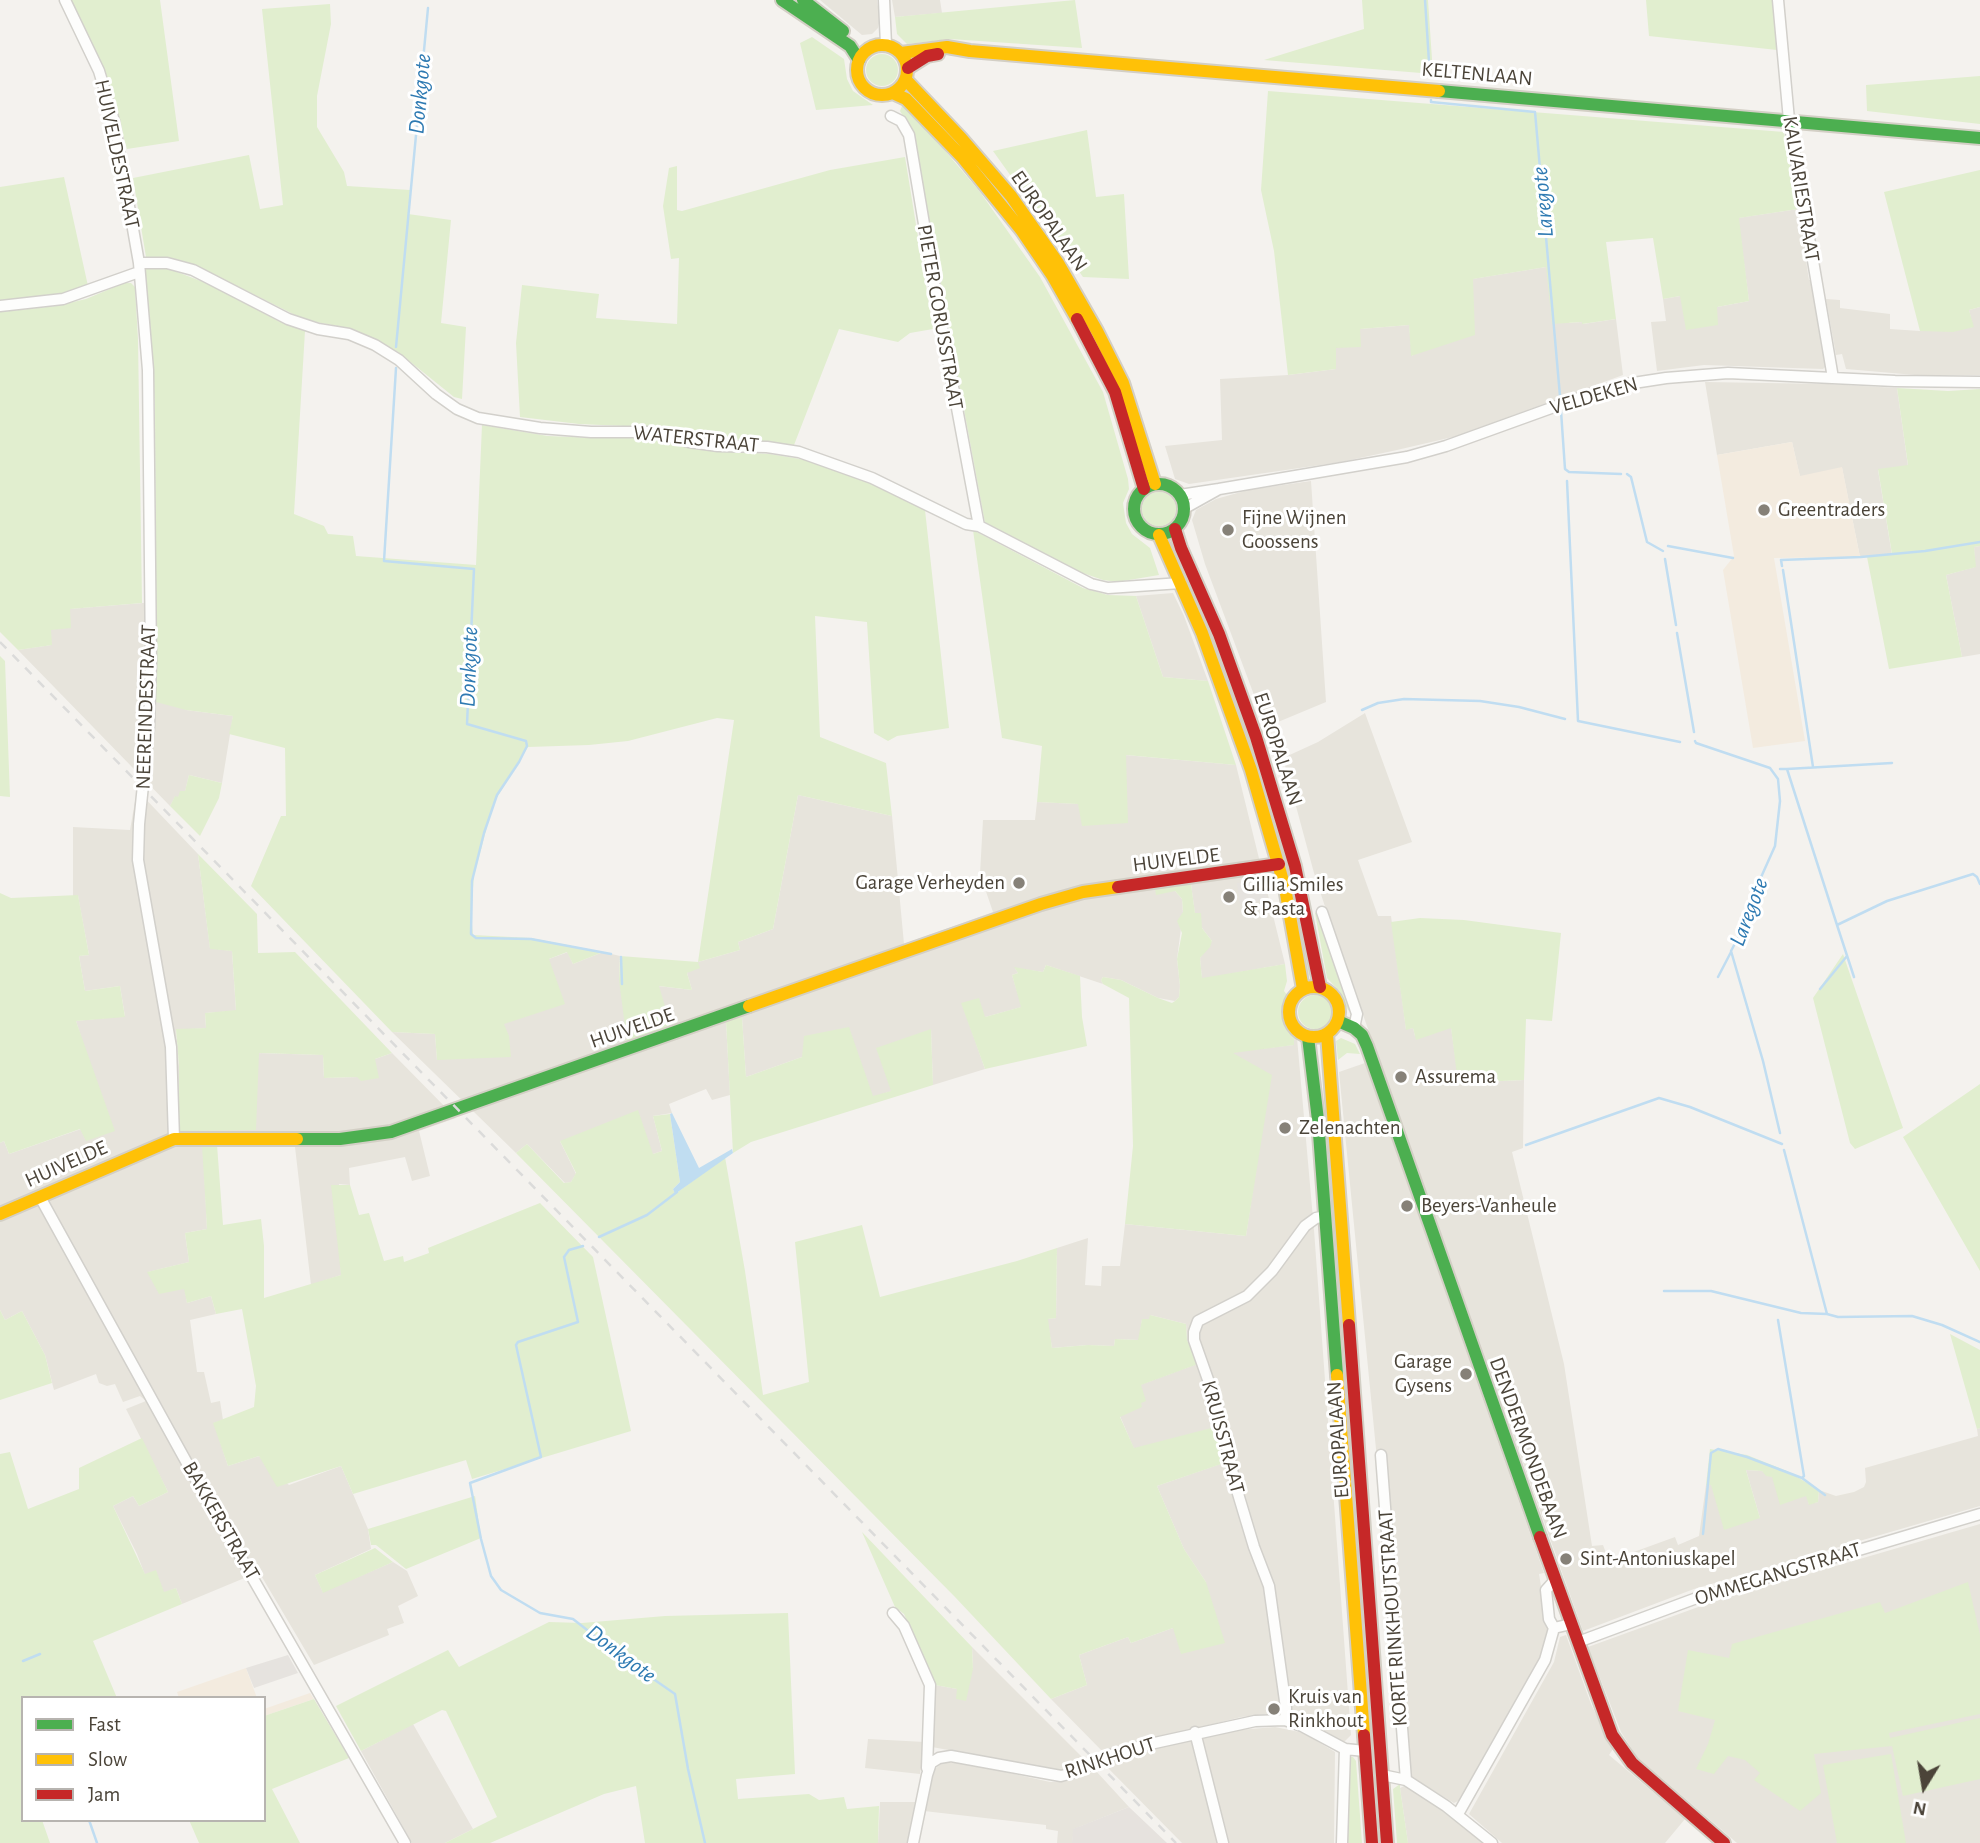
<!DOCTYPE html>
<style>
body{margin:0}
#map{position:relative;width:1980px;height:1843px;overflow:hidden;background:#f4f2ee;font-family:"Alegreya Sans",sans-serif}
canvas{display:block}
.legend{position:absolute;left:21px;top:1696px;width:245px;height:126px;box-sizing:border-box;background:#fff;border:2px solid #b7b4b0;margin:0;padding:9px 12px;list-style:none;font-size:21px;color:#4b4439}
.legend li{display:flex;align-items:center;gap:14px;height:35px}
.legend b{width:35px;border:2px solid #b7b4b0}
.north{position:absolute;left:1889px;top:1752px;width:70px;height:70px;-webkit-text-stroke:5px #fff;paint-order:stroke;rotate:191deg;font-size:19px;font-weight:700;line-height:28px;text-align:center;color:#4b4439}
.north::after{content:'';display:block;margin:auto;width:24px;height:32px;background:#4b4439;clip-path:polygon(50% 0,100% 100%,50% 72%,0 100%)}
</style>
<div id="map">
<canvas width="1980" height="1843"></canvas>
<ul class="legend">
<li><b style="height:9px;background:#4caf50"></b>Fast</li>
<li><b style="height:9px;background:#ffc107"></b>Slow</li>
<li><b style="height:9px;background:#c62828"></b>Jam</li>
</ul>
<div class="north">N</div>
</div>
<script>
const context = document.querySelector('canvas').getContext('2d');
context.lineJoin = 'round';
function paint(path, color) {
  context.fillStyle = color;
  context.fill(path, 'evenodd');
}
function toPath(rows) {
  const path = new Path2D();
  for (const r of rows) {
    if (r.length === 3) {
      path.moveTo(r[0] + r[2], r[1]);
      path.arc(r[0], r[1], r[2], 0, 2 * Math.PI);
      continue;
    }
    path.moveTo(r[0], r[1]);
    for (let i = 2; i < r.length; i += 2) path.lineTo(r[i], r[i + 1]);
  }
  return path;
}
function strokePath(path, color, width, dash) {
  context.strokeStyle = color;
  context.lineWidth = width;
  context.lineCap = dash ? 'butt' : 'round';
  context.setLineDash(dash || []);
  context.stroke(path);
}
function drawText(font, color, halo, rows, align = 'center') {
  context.font = font + ' "Alegreya Sans",sans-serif';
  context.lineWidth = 6;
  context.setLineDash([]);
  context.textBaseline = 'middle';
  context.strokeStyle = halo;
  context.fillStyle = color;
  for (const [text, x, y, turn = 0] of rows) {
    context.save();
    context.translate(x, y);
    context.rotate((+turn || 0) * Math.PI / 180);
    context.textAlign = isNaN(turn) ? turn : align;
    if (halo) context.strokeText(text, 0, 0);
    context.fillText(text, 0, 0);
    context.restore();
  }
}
paint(toPath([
 [820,0,877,0,880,19,878,28,872,34,862,35],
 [892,0,940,0,942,13,895,17],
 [1798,209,1809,280,1812,280,1829,363,1823,369,1704,365,1657,371,1651,322,1666,321,1663,299,1680,296,1717,307,1749,301,1738,218],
 [1546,267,1569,323,1582,322,1583,324,1616,319,1623,375,1457,436,1397,450,1341,462,1189,484,1175,479,1165,446,1222,440,1220,379,1288,375,1336,369,1336,348,1360,329,1409,325,1412,356,1472,279],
 [1826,299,1840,300,1840,308,1890,314,1890,329,1920,331,1973,327,1969,310,1980,307,1980,375,1915,375,1846,369,1842,354,1836,355],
 [1705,382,1828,384,1897,388,1908,466,1878,470,1892,555,1860,557,1842,468,1800,477,1792,442,1717,455],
 [1311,481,1326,702,1266,727,1205,564,1192,520,1196,510,1216,499,1248,490],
 [1980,546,1980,654,1962,657,1946,575,1975,567,1974,547],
 [1173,593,1184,616,1208,681,1163,677,1136,596],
 [155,602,186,710,233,716,222,783,189,775,185,792,178,797,175,797,170,806,18,650,51,645,51,630,69,609],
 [1365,713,1412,842,1358,860,1378,916,1391,916,1406,1029,1413,1028,1415,1036,1451,1027,1459,1083,1524,1080,1523,1148,1512,1152,1564,1364,1592,1546,1603,1545,1609,1561,1675,1537,1678,1545,1699,1536,1706,1485,1711,1485,1760,1518,1746,1470,1762,1471,1807,1496,1809,1504,1818,1502,1819,1490,1836,1496,1854,1492,1864,1487,1866,1482,1865,1468,1978,1436,1977,1429,1980,1428,1980,1506,1694,1589,1583,1631,1332,928,1314,873,1283,758,1318,742],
 [1125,755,1236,765,1285,964,1202,979,1200,958,1212,941,1202,928,1195,914,1191,884,1175,891,1182,899,1183,913,1177,959,1180,986,1179,997,1175,1001,1158,998,1121,980,1103,977,1101,980,1103,984,1046,965,1043,972,1015,968,1018,973,1012,975,1022,1007,985,1017,962,1003,985,1069,933,1085,931,1030,892,1091,873,1097,802,1057,746,1077,742,1017,726,1022,730,1095,712,1100,706,1089,669,1104,672,1113,653,1116,662,1151,653,1154,560,1141,576,1174,571,1182,565,1183,527,1144,516,1153,392,1032,435,1034,437,1060,503,1024,549,959,568,952,573,964,603,952,620,956,619,980,661,998,658,986,692,990,687,973,698,962,740,950,738,942,773,929,798,795,892,816,904,944,993,912,980,874,983,820,1035,820,1037,802,1079,804],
 [137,790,198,854,210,948,232,951,236,1011,205,1013,206,1028,176,1030,179,1066,258,1053,323,1055,324,1078,357,1077,375,1059,392,1053,456,1118,419,1131,430,1176,412,1181,405,1157,349,1168,350,1185,339,1184,341,1275,311,1285,295,1147,203,1145,207,1229,185,1233,189,1262,148,1272,185,1289,187,1303,211,1296,216,1314,190,1320,197,1372,204,1372,211,1403,220,1401,223,1420,214,1423,228,1466,259,1456,289,1485,341,1466,368,1529,371,1549,315,1575,323,1592,393,1562,407,1571,418,1596,398,1606,404,1623,387,1629,389,1635,314,1665,259,1572,182,1604,176,1588,164,1593,145,1575,137,1554,113,1506,133,1496,139,1506,168,1492,126,1409,146,1401,140,1396,123,1402,115,1384,107,1386,99,1383,96,1374,54,1390,45,1355,22,1311,5,1320,0,1310,0,1143,4,1141,9,1154,81,1129,81,1037,76,1021,125,1016,120,986,85,991,79,956,89,955,78,896,73,896,73,827,130,830],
 [1297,1038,1314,1230,1351,1735,1344,1742,1290,1714,1273,1713,1241,1717,1103,1752,1051,1699,1087,1685,1079,1655,1128,1637,1131,1643,1173,1628,1206,1582,1184,1549,1157,1486,1226,1462,1134,1449,1120,1416,1140,1403,1140,1385,1197,1364,1187,1340,1186,1324,1150,1315,1150,1319,1142,1320,1139,1340,1115,1339,1114,1346,1088,1345,1052,1348,1047,1319,1056,1318,1057,1248,1088,1238,1085,1285,1101,1286,1102,1266,1120,1266,1125,1224,1246,1236,1257,1161,1232,1052,1293,1045,1294,1040],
 [1365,1063,1544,1573,1539,1574,1548,1629,1542,1654,1460,1800,1454,1803,1408,1775,1339,1072],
 [1980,1524,1980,1843,1737,1843,1637,1757,1621,1732,1588,1647,1712,1602],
 [1566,1635,1591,1704,1613,1749,1609,1755,1685,1819,1665,1843,1502,1843,1469,1814,1554,1662,1560,1637],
 [972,1647,1086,1761,1061,1771,932,1747,935,1685,957,1689,973,1669],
 [413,1724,473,1829,445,1843,412,1843,361,1751],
 [1275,1727,1309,1734,1312,1738,1335,1752,1334,1843,1182,1843,1104,1764,1138,1751,1238,1730],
 [868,1739,925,1742,920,1774,865,1768],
 [943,1762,969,1764,1050,1782,1070,1781,1096,1771,1129,1807,1074,1829,1072,1843,1057,1843,1058,1831,1046,1829,1046,1825,924,1811,934,1770],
 [1404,1786,1449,1813,1484,1843,1408,1843,1400,1788],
 [880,1802,915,1802,909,1843,878,1843]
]), '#e7e4dc');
paint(toPath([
 [1792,442,1800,476,1842,467,1860,557,1774,558,1805,741,1753,748,1723,570,1734,556,1717,455],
 [246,1668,257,1698,179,1698,177,1692],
 [310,1693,314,1699,264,1716,264,1709]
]), '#f3ebdf');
paint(toPath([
 [1129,1807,1167,1843,1072,1843,1073,1829]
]), '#e6e2de');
paint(toPath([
 [69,0,160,0,179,141,127,149,105,73],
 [1075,0,1082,48,950,39,907,44,897,34,895,17],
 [1362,0,1428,0,1433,74,1264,60,1364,29],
 [1646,0,1773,0,1777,50,1649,36],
 [330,4,331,24,317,96,317,127,344,172,347,186,410,190,408,214,451,220,441,323,466,327,462,399,454,397,398,352,361,333,343,327,305,320,205,270,176,259,146,257,133,178,249,155,260,209,283,205,262,9],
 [812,37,844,59,847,79,853,91,873,105,816,110,800,43],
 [882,70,16],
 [1980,76,1980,124,1867,111,1866,85],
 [1268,91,1784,132,1798,209,1739,218,1749,301,1717,307,1718,325,1686,330,1680,296,1663,299,1653,238,1606,242,1616,319,1582,324,1582,322,1552,324,1546,267,1473,279,1475,335,1411,356,1409,325,1360,329,1361,347,1336,348,1336,369,1288,375,1274,251,1261,190],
 [902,106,936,140,980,192,1040,277,1103,392,1128,479,1129,489,1123,503,1126,523,1132,534,1150,548,1159,575,1117,582,1103,580,1074,570,985,523,916,151,910,128,900,111],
 [1087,130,1096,197,1124,194,1129,279,1083,277,993,151],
 [905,157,933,329,910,333,898,342,839,329,794,445,688,435,668,428,579,424,520,417,516,343,522,285,599,294,596,318,677,324,679,258,671,259,663,206,669,168,677,166,677,210,682,211,830,170],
 [1980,170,1980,307,1969,310,1974,327,1953,332,1920,331,1884,192],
 [64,177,88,286,70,293,0,302,0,187],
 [164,267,214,286,278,321,305,331,294,514,324,526,328,534,353,536,356,556,476,565,482,425,548,436,596,438,636,436,668,441,693,449,770,454,812,461,867,481,925,510,949,728,897,736,888,741,874,733,867,622,815,616,820,737,886,763,892,816,798,795,773,929,738,942,740,950,698,962,700,968,687,973,692,990,659,986,671,1027,627,1042,619,980,620,956,698,962,734,720,717,718,628,741,589,745,528,747,493,804,474,876,471,914,473,935,531,938,603,952,573,964,567,952,549,959,565,1004,504,1024,509,1036,511,1057,437,1060,435,1034,392,1032,251,886,281,816,286,816,285,748,229,734,233,716,186,710,156,702,155,406,145,268],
 [124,283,131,283,135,287,138,339,142,603,70,609,71,628,51,630,52,645,18,650,0,632,0,312,56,306,86,299],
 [1897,388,1948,391,1980,389,1980,546,1974,547,1976,567,1946,575,1962,657,1889,669,1867,557,1892,554,1878,469,1908,465],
 [1159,509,17],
 [973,530,1083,588,1108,595,1136,596,1163,677,1208,681,1236,765,1126,755,1128,823,1082,826,1078,804,1037,802,1042,746,1002,738],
 [1175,543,1229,675,1282,837,1312,975,1306,976,1295,912,1170,545],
 [0,656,5,661,10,797,0,796],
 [189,775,222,783,219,798,200,836,170,806,175,796,178,797,180,791,185,791],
 [198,854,257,914,258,953,295,952,392,1053,375,1059,379,1078,361,1081,357,1077,324,1078,323,1055,259,1053,256,1130,179,1131,179,1066,176,1029,206,1028,205,1013,236,1010,232,951,210,949],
 [1191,884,1195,913,1201,913,1202,928,1212,941,1210,947,1200,958,1202,978,1285,964,1287,981,1284,991,1287,995,1282,1013,1289,1032,1297,1038,1294,1040,1294,1045,1233,1053,1272,1075,1246,1236,1125,1224,1133,1146,1129,998,1103,984,1101,980,1103,977,1121,980,1158,998,1172,1003,1175,1001,1179,997,1180,986,1177,959,1182,933,1177,921,1183,912,1182,899,1175,891,1156,895,1155,889],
 [0,893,11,898,78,895,89,955,79,956,85,991,120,986,125,1017,76,1021,115,1131,86,1141,80,1129,9,1154,4,1141,0,1143],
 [1319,912,1352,1013,1348,1010,1340,992,1327,978,1315,913],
 [1420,918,1464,920,1561,933,1552,1021,1526,1019,1524,1080,1458,1083,1451,1028,1416,1040,1413,1028,1406,1030,1391,922],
 [1843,954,1903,1128,1855,1149,1850,1143,1813,998],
 [1046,965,1080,976,1082,1017,1087,1046,985,1069,961,1003,979,998,985,1017,1021,1007,1012,975,1018,973,1014,967,1043,972],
 [1315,1012,17],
 [742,1017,746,1077,802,1057,804,1036,849,1027,873,1096,891,1091,876,1048,931,1029,933,1085,751,1142,733,1153,726,1021],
 [1341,1038,1355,1044,1360,1054,1347,1053,1338,1060,1336,1041],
 [1980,1084,1980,1271,1903,1137],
 [638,1110,653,1154,662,1151,653,1116,670,1114,680,1182,673,1189,675,1194,725,1157,745,1271,763,1395,809,1382,795,1242,862,1225,880,1297,1017,1261,1057,1248,1056,1318,1048,1319,1052,1348,1088,1345,1114,1346,1115,1339,1138,1340,1142,1319,1149,1319,1150,1315,1186,1324,1187,1340,1198,1364,1141,1385,1146,1401,1141,1403,1142,1407,1120,1417,1134,1448,1219,1426,1227,1462,1157,1486,1184,1549,1206,1582,1225,1643,1181,1654,1173,1628,1131,1643,1128,1637,1079,1655,1087,1685,1051,1699,955,1597,516,1153,527,1144,564,1183,571,1182,576,1173,560,1141],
 [202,1145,217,1145,223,1225,261,1219,264,1246,264,1298,341,1275,331,1185,350,1185,359,1215,369,1213,384,1261,403,1256,404,1262,429,1253,428,1248,540,1203,593,1257,631,1431,472,1479,466,1460,353,1494,341,1466,277,1487,259,1456,228,1466,213,1423,254,1407,256,1386,242,1309,216,1314,211,1296,187,1303,184,1289,159,1294,147,1272,189,1262,185,1233,207,1229],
 [0,1310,5,1320,22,1311,45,1355,52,1383,0,1400],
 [1950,1334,1980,1350,1980,1428,1977,1429],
 [142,1438,168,1492,139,1506,133,1496,113,1506,145,1574,156,1570,164,1592,176,1588,182,1604,93,1641,117,1698,23,1698,23,1820,42,1820,50,1843,0,1843,0,1454,10,1452,28,1509,79,1489,79,1468],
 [1710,1449,1747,1455,1787,1471,1819,1490,1818,1502,1809,1505,1806,1496,1780,1505,1772,1477,1766,1476,1762,1471,1746,1470,1760,1518,1724,1530,1711,1485,1706,1485],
 [475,1496,481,1538,406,1569,376,1545,371,1545,368,1529],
 [862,1532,972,1647,973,1669,966,1701,956,1699,957,1689,935,1685,904,1614,895,1607],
 [375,1548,393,1562,323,1593,315,1575],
 [1968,1582,1980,1635,1980,1714,1889,1733,1890,1738,1980,1718,1980,1779,1903,1796,1892,1746,1814,1754,1821,1793,1800,1811,1754,1780,1760,1773,1745,1760,1728,1756,1714,1774,1696,1769,1708,1744,1715,1720,1678,1711,1688,1650,1729,1658,1732,1644,1880,1602,1885,1613],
 [788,1613,795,1774,736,1779,738,1799,809,1794,819,1800,844,1797,847,1809,879,1806,878,1843,645,1843,636,1786,604,1794,490,1843,445,1843,497,1817,446,1711,442,1710,361,1751,336,1706,448,1650,459,1667,549,1622,582,1623,665,1616],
 [314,1699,349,1758,272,1789,300,1843,199,1843,189,1820,264,1820,264,1716],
 [1891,1754,1906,1843,1837,1843,1823,1765],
 [1350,1757,1353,1757,1356,1761,1362,1843,1348,1843,1348,1758],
 [1400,1784,1400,1788,1408,1843,1397,1843,1393,1789]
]), '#e1eecf');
paint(toPath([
 [1251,882,1264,887,1268,900,1240,904,1237,883],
 [288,1655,298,1673,254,1688,246,1668]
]), '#e6e3df');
paint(toPath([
 [672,1113,699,1168,732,1149,733,1153,675,1194,673,1189,680,1182,670,1114]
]), '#c0ddf1');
strokePath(toPath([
 [1425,0,1430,77],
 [1431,100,1431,102,1535,112,1560,396],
 [396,347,428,8],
 [396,368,384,561,474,569,467,724,526,741,527,746,519,762,497,795,484,833,472,881,471,934,476,938,531,939,611,954],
 [1561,411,1565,469,1569,472,1621,474],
 [1627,474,1631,477,1647,542,1663,551],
 [1567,481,1578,721,1680,742],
 [1668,546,1733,558],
 [1665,559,1676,625],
 [1782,566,1781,560,1861,557,1925,551,1980,542],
 [1783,570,1813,767],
 [1677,633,1694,732],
 [1362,710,1378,703,1404,699,1480,701,1519,707,1565,719],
 [1695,741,1696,743,1770,768,1778,779,1780,801,1775,846,1745,913,1740,934,1731,951,1763,1061,1780,1133],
 [1780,769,1787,769,1837,925,1887,901,1973,874,1977,877,1980,884],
 [1787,769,1892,763],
 [1837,925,1854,977],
 [621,957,622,984],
 [1718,977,1731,952],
 [1820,989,1847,956],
 [1526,1145,1659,1098,1690,1107,1782,1144],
 [1784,1150,1827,1314,1838,1317,1912,1316,1942,1325,1980,1342],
 [599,1237,647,1215,677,1192],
 [583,1246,569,1250,564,1257,578,1322,518,1342,516,1345,541,1457,470,1483,481,1539,491,1576,501,1590,540,1613,573,1619,623,1658,675,1694,688,1769,705,1843],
 [1664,1291,1711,1291,1801,1313,1827,1314],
 [1802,1478,1825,1495],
 [1703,1534,1711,1453,1718,1449,1747,1457,1802,1478,1804,1476,1778,1320],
 [23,1661,40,1654],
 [89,1820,97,1843]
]), '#c0ddf1', 2.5);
const street = toPath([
 [65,0,99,71,114,121,139,263,148,370,151,661,149,727,139,824,138,860,171,1047,174,1139],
 [884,0,886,45],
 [1778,0,1789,120,1833,378],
 [891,116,901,121,909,135,937,301,979,526],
 [139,263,167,263,193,270,288,319,318,329,349,334,375,345,399,360,436,394,457,409,478,418,540,428,591,432,653,432,689,442,718,446,767,447,799,452,872,478,966,524,979,526,1091,584,1108,588,1181,583],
 [0,306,63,299,139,272],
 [1219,489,1407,457,1446,446,1590,394,1627,384,1666,378,1728,373,1895,381,1980,382],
 [1180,495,1219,489,1185,508],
 [1322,912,1357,1014,1354,1028],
 [40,1197,198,1483,405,1843],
 [1381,1455,1406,1780],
 [893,1613,904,1626,930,1685,927,1768],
 [1554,1628,1549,1619,1546,1590,1555,1580],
 [1578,1642,1694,1599,1980,1514],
 [1285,1720,1286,1708,1269,1586,1254,1547,1236,1487,1218,1408,1194,1340,1194,1332,1198,1321,1247,1296,1272,1271,1305,1226,1316,1218,1326,1216],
 [1195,1732,1223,1843],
 [1382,1775,1406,1780,1446,1806,1492,1843],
 [1458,1814,1545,1660,1554,1628,1571,1624],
 [913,1843,927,1775,931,1763,939,1758,951,1756,1061,1776,1073,1773,1110,1755,1141,1746,1255,1721,1285,1720,1302,1726,1345,1749,1365,1751],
 [1342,1843,1345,1749]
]);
const fast = toPath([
 [782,0,850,46,859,60],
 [803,0,843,31],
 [1439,91,1980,138],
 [1159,509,25],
 [1338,1021,1354,1028,1362,1035,1367,1046,1540,1537],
 [1308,1037,1318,1120,1337,1375],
 [297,1139,340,1139,391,1132,749,1006]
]);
const slow = toPath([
 [882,70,25],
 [901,53,947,47,970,51,1439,91],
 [906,80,961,138,1011,196,1058,263,1097,331,1123,383,1155,484],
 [893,93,906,99,962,157,1022,231,1052,275,1077,319],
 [1159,535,1202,633,1251,770,1285,888,1303,989],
 [1314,1012,25],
 [749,1006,1041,904,1083,892,1118,887],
 [1327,1034,1349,1325],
 [0,1214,174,1139,297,1139],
 [1337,1375,1364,1735]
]);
const jam = toPath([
 [908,68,927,56,938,54],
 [1077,319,1115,392,1144,489],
 [1175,529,1181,548,1219,634,1256,737,1295,866,1320,987],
 [1118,887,1279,864],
 [1349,1325,1387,1843],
 [1540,1537,1612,1735,1632,1763,1724,1843],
 [1364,1735,1372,1843]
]);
strokePath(street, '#d2d0cb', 13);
strokePath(fast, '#d3cfc5', 16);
strokePath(slow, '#d3cfc5', 16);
strokePath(jam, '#d3cfc5', 16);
strokePath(street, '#fdfdfc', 10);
strokePath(fast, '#4caf50', 12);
strokePath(slow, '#ffc107', 12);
strokePath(jam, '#c62828', 12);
strokePath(toPath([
 [0,642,1176,1843]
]), '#dbdbda', 2.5, [9, 9]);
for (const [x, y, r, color] of [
 [1764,510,7,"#868178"],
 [1228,530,7,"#868178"],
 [1019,883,7,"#868178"],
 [1229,897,7,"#868178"],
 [1401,1077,7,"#868178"],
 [1285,1128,7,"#868178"],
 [1407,1206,7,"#868178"],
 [1466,1374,7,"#868178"],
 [1566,1559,7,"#868178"],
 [1274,1709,7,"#868178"]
]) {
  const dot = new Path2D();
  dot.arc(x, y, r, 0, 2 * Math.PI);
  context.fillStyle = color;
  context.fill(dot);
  strokePath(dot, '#fff', 2.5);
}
drawText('21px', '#4b4439', '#fff', [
 ["KELTENLAAN",1477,74,5],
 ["HUIVELDESTRAAT",117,154,78],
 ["KALVARIESTRAAT",1801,189,81],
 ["EUROPALAAN",1049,221,55],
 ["PIETER GORUSSTRAAT",940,317,80],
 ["VELDEKEN",1594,396,-16],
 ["WATERSTRAAT",696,439,6],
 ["NEEREINDESTRAAT",146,707,-88],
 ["EUROPALAAN",1278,749,72],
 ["HUIVELDE",1176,860,-7],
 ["HUIVELDE",632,1028,-19],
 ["HUIVELDE",66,1164,-24],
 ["KRUISSTRAAT",1223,1437,75],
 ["EUROPALAAN",1338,1440,-94],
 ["DENDERMONDEBAAN",1528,1448,70],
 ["BAKKERSTRAAT",221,1521,60],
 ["OMMEGANGSTRAAT",1778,1574,-17],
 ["KORTE RINKHOUTSTRAAT",1393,1618,-94],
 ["RINKHOUT",1110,1758,-18]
]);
drawText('21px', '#4b4439', '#fff', [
 ["Greentraders",1778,510],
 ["Fijne Wijnen",1242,518],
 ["Goossens",1242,542],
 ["Garage Verheyden",1005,883,"right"],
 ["Gillia Smiles",1243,885],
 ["& Pasta",1243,909],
 ["Assurema",1415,1077],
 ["Zelenachten",1299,1128],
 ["Beyers-Vanheule",1421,1206],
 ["Garage",1452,1362,"right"],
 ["Gysens",1452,1386,"right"],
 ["Sint-Antoniuskapel",1580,1559],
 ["Kruis van",1288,1697],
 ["Rinkhout",1288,1721]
], 'left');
drawText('italic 23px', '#2e7ab2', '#fff', [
 ["Donkgote",420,94,-85],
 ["Laregote",1543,202,-95],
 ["Donkgote",469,667,-88],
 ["Laregote",1749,912,-69],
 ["Donkgote",621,1654,37]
]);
</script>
